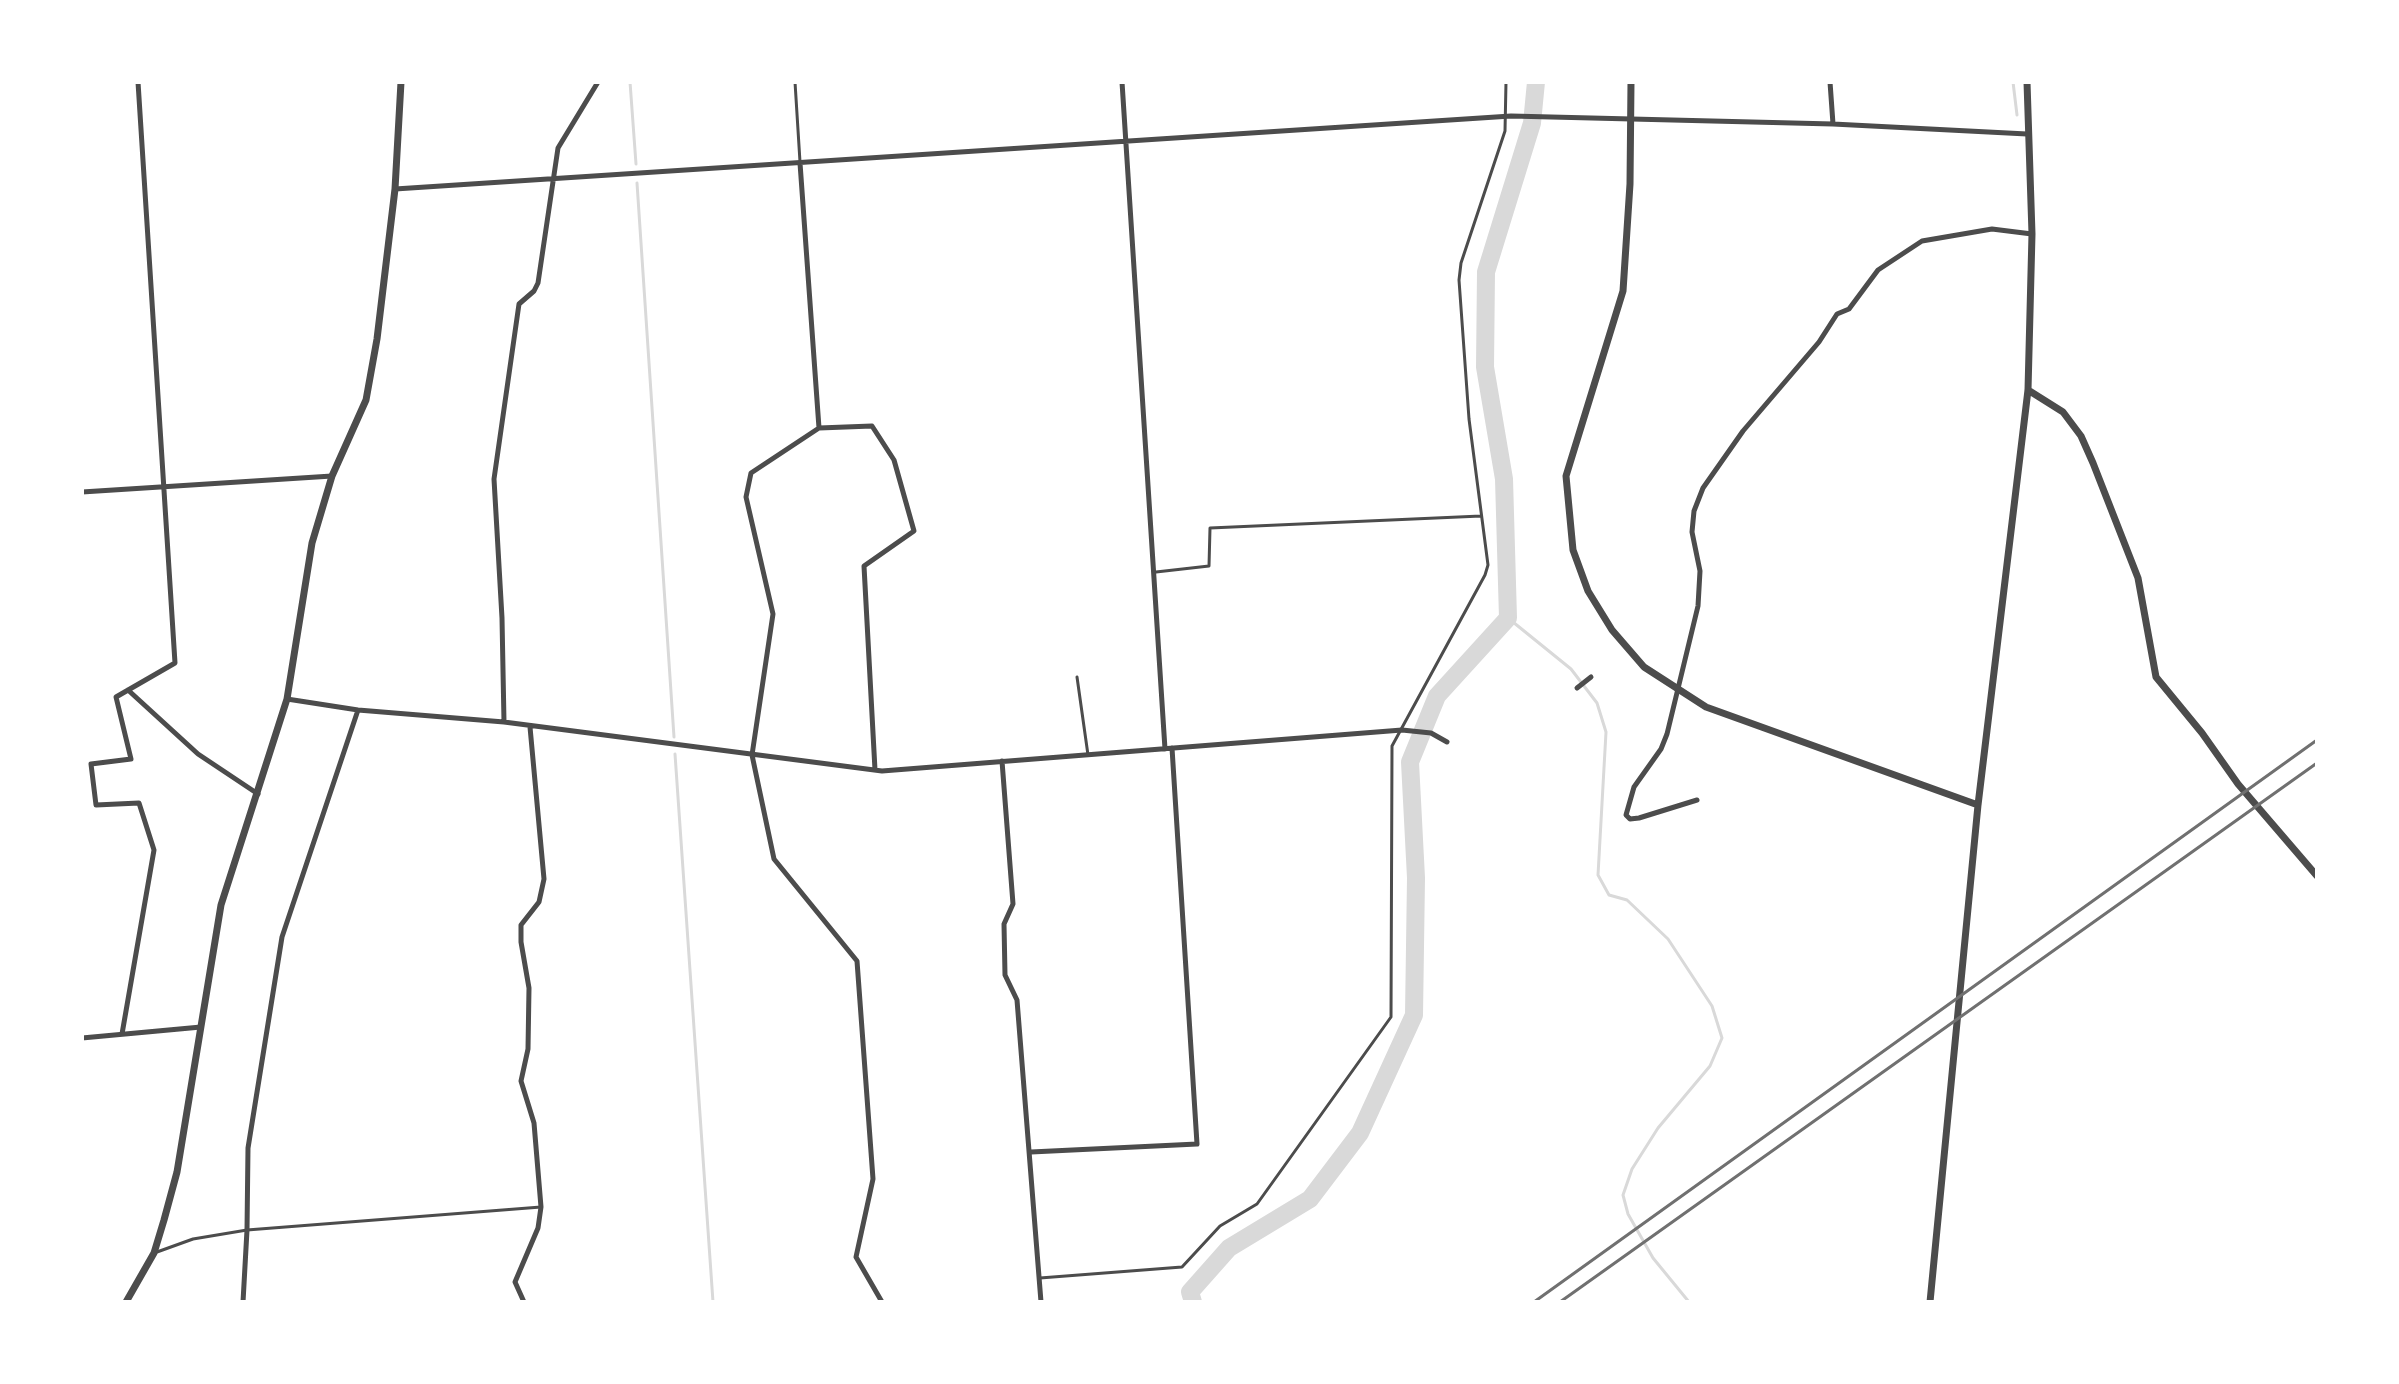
<!DOCTYPE html>
<style>
body{margin:0}
#map{position:relative;width:2399px;height:1384px;overflow:hidden;background:#fff;font-family:Raleway,sans-serif}
canvas{display:block}
.frame{position:absolute;inset:0;border:84px solid #fff;pointer-events:none}
</style>
<div id="map">
<canvas width="2399" height="1384"></canvas>
<div class="frame"></div>
</div>
<script>
const context = document.querySelector('canvas').getContext('2d');
context.lineJoin = 'round';
function toPath(rows) {
  const path = new Path2D();
  for (const r of rows) {
    path.moveTo(r[0], r[1]);
    for (let i = 2; i < r.length; i += 2) path.lineTo(r[i], r[i + 1]);
  }
  return path;
}
function strokePath(path, color, width, dash) {
  context.strokeStyle = color;
  context.lineWidth = width;
  context.lineCap = dash ? 'butt' : 'round';
  context.setLineDash(dash || []);
  context.stroke(path);
}
strokePath(toPath([
 [630,82,636,164],
 [2013,82,2017,115],
 [637,183,674,737],
 [1508,618,1571,669,1597,703,1606,732,1598,875,1609,895,1627,900,1668,939,1712,1006,1722,1038,1710,1066,1658,1128,1632,1169,1623,1195,1628,1214,1653,1258,1689,1302],
 [675,754,713,1302]
]), '#d9d9d9', 3);
strokePath(toPath([
 [1193,1302,1190,1292,1229,1248,1310,1199,1360,1133,1414,1015,1416,878,1410,762,1437,696,1508,618,1504,479,1485,367,1486,272,1532,123,1536,82]
]), '#d9d9d9', 18);
strokePath(toPath([
 [795,82,800,162],
 [1156,572,1209,566,1210,528,1481,516],
 [1077,677,1088,755],
 [157,1252,193,1239,247,1230,541,1207],
 [1040,1278,1182,1267,1220,1226,1257,1204,1391,1017,1392,746,1485,575,1488,565,1469,419,1459,280,1461,263,1505,131,1506,82]
]), '#4c4c4c', 3);
strokePath(toPath([
 [1122,82,1165,749],
 [1830,82,1833,124],
 [800,163,819,428,751,473,746,497,773,614,752,755,774,859,857,961,873,1179,856,1257,882,1302],
 [395,189,1511,116,1833,124,2027,134],
 [819,428,872,426,894,460,914,531,864,566,875,770],
 [82,492,332,476],
 [1577,688,1591,677],
 [128,690,198,754,258,794],
 [287,699,358,710,504,722,882,771,1402,730,1431,733,1447,742],
 [504,722,502,618,494,479,519,304,534,291,538,283,558,148,598,82],
 [1002,761,1013,904,1004,924,1005,975,1017,1000,1041,1302],
 [1697,800,1639,818,1630,819,1626,815,1634,787,1661,749,1667,734,1698,606,1700,571,1692,532,1694,511,1703,488,1743,431,1819,342,1837,314,1849,309,1878,270,1922,241,1992,229,2032,234],
 [122,1034,154,850,139,803,96,805,91,764,131,759,116,697,175,663,138,82],
 [82,1038,201,1027],
 [1031,1152,1197,1144,1172,748],
 [243,1302,247,1230,248,1148,282,937,358,710],
 [524,1302,515,1282,538,1228,541,1207,534,1123,521,1081,528,1049,529,988,521,942,521,925,539,902,544,879,530,727]
]), '#4c4c4c', 5);
strokePath(toPath([
 [1631,82,1630,184,1623,291,1566,476,1573,550,1588,591,1612,630,1644,667,1706,707,1978,805],
 [2028,390,2063,412,2081,436,2093,463,2138,578,2156,677,2202,733,2238,784,2317,876],
 [126,1302,154,1253,164,1220,177,1172,221,905,287,699,312,543,332,476,366,400,377,339,395,189,401,82],
 [1930,1302,1978,805,2028,390,2032,234,2027,82]
]), '#4c4c4c', 7);
strokePath(toPath([
 [1534,1302,2317,740],
 [1560,1302,2317,763]
]), '#707070', 3);
</script>
